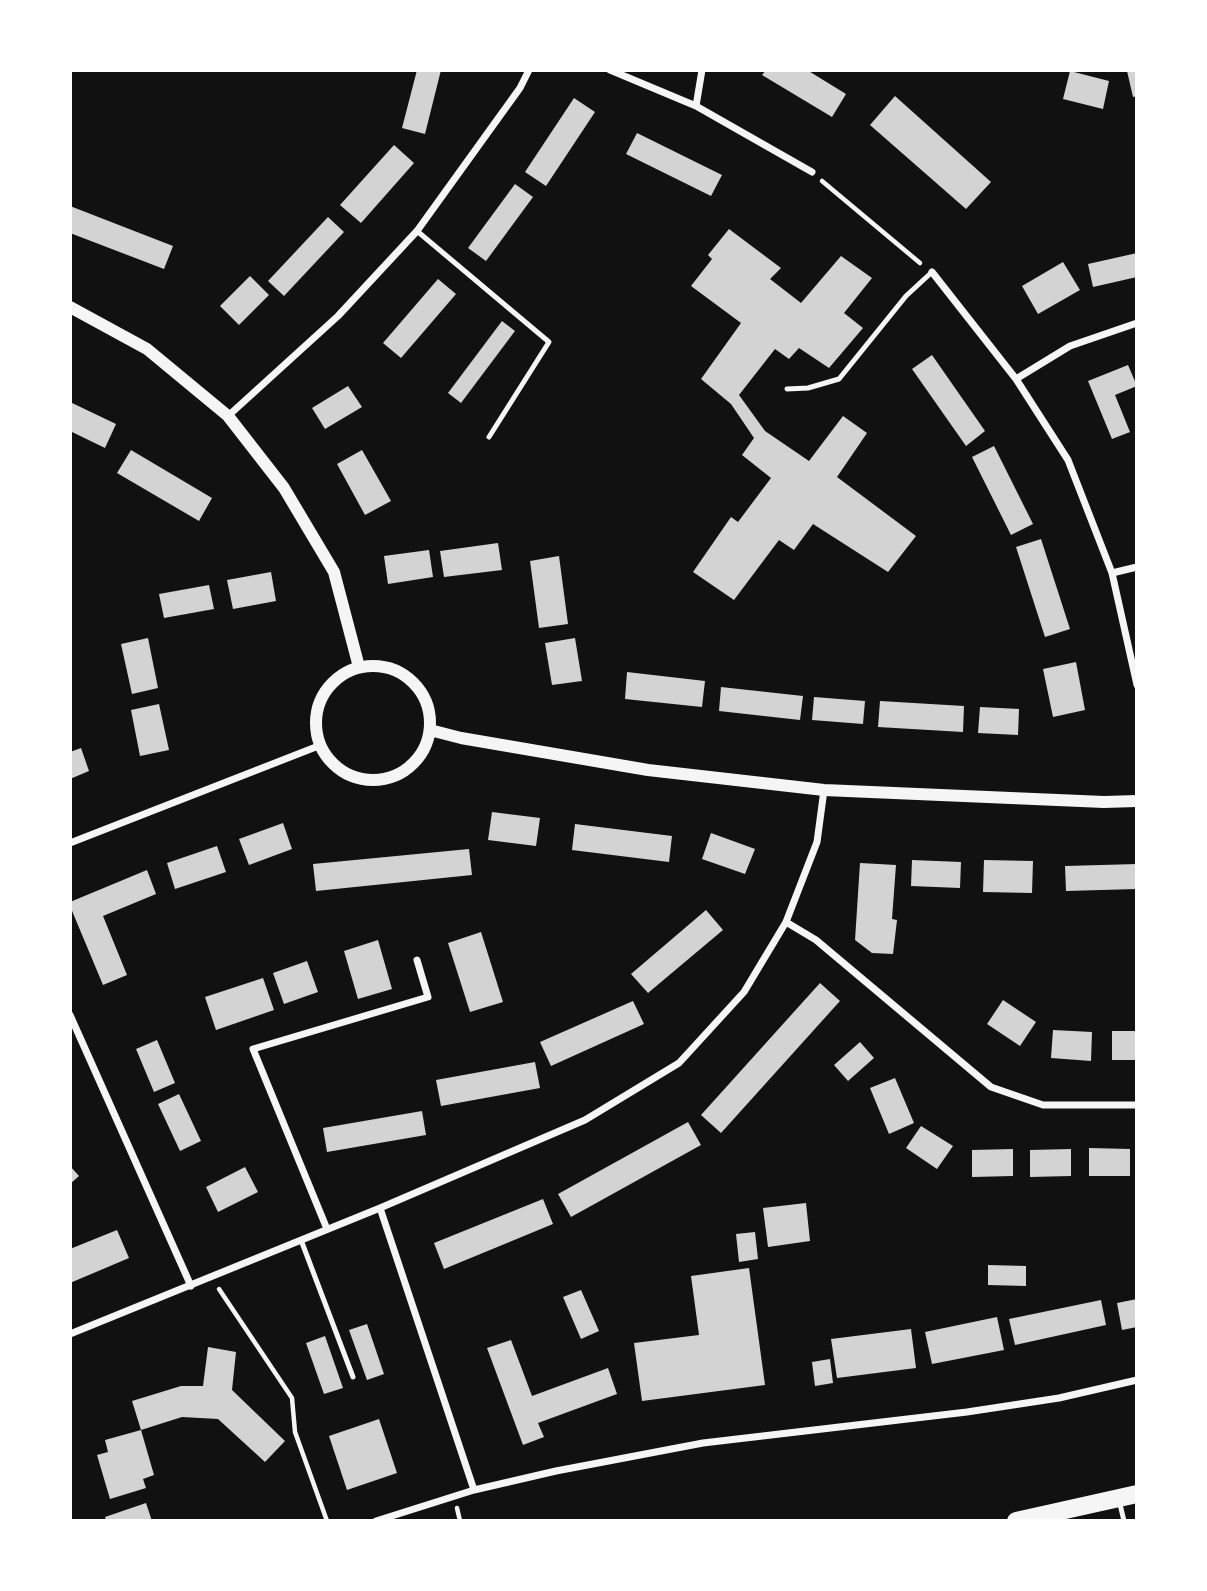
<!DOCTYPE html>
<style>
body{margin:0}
#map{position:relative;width:1207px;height:1591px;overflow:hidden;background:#111;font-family:"Exo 2",sans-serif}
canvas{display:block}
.frame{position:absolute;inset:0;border:72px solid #fff;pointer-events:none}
</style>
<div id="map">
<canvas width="1207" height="1591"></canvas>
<div class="frame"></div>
</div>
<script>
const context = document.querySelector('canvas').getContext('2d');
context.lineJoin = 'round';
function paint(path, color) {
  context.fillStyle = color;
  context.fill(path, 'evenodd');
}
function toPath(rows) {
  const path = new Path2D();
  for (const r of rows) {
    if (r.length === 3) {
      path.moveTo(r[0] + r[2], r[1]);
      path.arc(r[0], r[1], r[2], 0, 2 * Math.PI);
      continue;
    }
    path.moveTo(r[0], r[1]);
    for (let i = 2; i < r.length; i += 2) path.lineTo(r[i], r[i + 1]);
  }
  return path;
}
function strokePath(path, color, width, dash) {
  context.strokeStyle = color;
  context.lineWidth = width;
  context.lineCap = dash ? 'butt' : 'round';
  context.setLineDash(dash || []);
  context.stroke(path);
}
paint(toPath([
 [417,70,441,70,425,134,402,128],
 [766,70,807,70,846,94,832,117,762,75],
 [1137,70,1137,96,1133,97,1127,71],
 [1070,71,1109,81,1103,109,1063,99],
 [895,96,991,182,966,209,870,125],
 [574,98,595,112,546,186,525,172],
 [637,133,722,175,711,196,626,154],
 [394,145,414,163,361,223,340,205],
 [515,184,533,197,486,261,468,248],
 [70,206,173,246,164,269,70,233],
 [328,217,344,232,284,296,268,281],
 [729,229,781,268,770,279,801,303,841,256,872,278,844,313,863,328,829,368,799,348,789,359,775,349,739,395,765,431,809,461,843,416,867,433,837,477,916,536,888,572,813,524,794,550,779,540,734,600,693,572,731,517,738,522,771,478,742,455,754,438,731,404,701,379,741,323,691,286,712,259,708,255],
 [1137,253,1137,277,1093,287,1088,264],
 [1063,262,1080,290,1038,314,1022,286],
 [250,276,269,295,239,325,220,306],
 [438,279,456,294,401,358,383,343],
 [502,321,515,331,461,403,448,393],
 [932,355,985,431,966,446,912,369],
 [1128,365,1137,386,1115,395,1130,432,1112,439,1088,381],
 [348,386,362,407,325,429,312,408],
 [70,402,116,424,105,448,70,431],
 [994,446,1033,524,1011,535,972,457],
 [131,450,212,498,199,521,117,473],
 [362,450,391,501,365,515,337,464],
 [1041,539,1070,629,1045,637,1016,547],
 [498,543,502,570,444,577,440,551],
 [429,550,433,577,388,584,384,556],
 [559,556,568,624,539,628,530,561],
 [271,572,276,601,233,609,227,580],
 [209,585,214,609,164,618,159,594],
 [148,638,158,688,132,694,121,644],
 [575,638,582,681,552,685,545,643],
 [1076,662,1085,710,1053,717,1043,669],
 [627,672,705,681,702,707,625,699],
 [721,687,803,696,800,720,719,711],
 [814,697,865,701,863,724,812,720],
 [880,701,964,706,963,732,878,727],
 [159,704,169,750,140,756,131,710],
 [980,707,1019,709,1018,735,978,733],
 [81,748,89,771,70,779,70,752],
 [492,812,540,818,536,846,488,840],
 [283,823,292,849,249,865,239,839],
 [575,824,672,836,669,862,572,850],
 [711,833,755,849,745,874,702,859],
 [217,846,226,872,175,889,167,863],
 [469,849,472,875,316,891,313,864],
 [912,860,961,862,960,888,911,886],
 [984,860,1033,861,1032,893,983,892],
 [860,863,896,865,892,919,897,920,893,954,872,953,855,940],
 [1137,864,1137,889,1066,891,1065,866],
 [147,870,156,894,103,916,127,975,103,985,70,906,70,902],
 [706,910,723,930,648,993,631,974],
 [481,932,503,1002,470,1012,448,943],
 [378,940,392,989,358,999,344,951],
 [307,961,318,992,284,1004,273,973],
 [263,978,274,1010,216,1030,205,997],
 [820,983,840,1001,721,1133,701,1115],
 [1003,1000,1036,1022,1020,1046,987,1024],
 [633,1001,644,1024,551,1066,540,1042],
 [1053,1030,1092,1032,1091,1061,1051,1058],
 [1112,1031,1137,1031,1137,1060,1112,1060],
 [157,1040,175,1083,154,1092,136,1049],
 [860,1042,874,1058,848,1081,834,1065],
 [535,1062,540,1088,441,1106,436,1080],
 [895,1078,914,1123,889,1134,870,1088],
 [179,1094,201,1141,180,1151,158,1104],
 [422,1111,426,1135,327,1152,323,1128],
 [688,1122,701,1145,571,1217,558,1194],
 [921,1126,953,1146,937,1169,906,1148],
 [1089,1148,1130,1149,1130,1176,1089,1176],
 [1013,1149,1013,1176,972,1177,972,1150],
 [1071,1149,1071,1176,1030,1177,1030,1150],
 [70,1166,79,1176,70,1184],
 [245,1167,258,1192,218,1212,206,1187],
 [543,1199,553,1224,444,1269,434,1243],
 [806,1203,810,1241,768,1247,763,1208],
 [117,1230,129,1258,70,1283,70,1249],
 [755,1232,758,1259,739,1262,736,1234],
 [988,1265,1026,1266,1026,1286,988,1285],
 [749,1268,765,1385,642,1401,634,1343,699,1335,691,1276],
 [581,1290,599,1331,581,1339,563,1297],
 [1137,1299,1137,1327,1122,1330,1117,1303],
 [1101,1300,1106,1325,1015,1345,1009,1319],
 [997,1317,1004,1350,932,1364,925,1332],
 [367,1324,384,1374,367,1380,349,1330],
 [911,1329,916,1368,837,1378,831,1339],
 [325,1336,343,1388,324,1394,306,1343],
 [511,1340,532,1396,608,1368,617,1394,538,1423,544,1437,523,1445,487,1348],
 [208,1347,236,1352,232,1390,285,1441,265,1462,218,1419,182,1417,141,1430,154,1475,143,1479,146,1488,110,1499,97,1455,108,1452,105,1440,141,1430,132,1401,181,1386,203,1386],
 [830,1359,833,1383,815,1386,812,1362],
 [379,1419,397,1473,347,1490,329,1436],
 [146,1503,152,1521,106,1521,105,1517]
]), '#d3d3d3');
strokePath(toPath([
 [822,181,920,263],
 [219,1289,292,1398,295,1432,327,1521],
 [457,1508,460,1521]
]), '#f5f5f5', 4.5);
strokePath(toPath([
 [417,231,549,342,489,437],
 [787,389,808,388,839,379,906,296,932,272],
 [301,1240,353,1377],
 [1119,1500,1124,1521]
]), '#f5f5f5', 5);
strokePath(toPath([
 [610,70,696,106,812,172],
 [696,106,702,70],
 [932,272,1016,379,1068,460,1112,573,1137,685],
 [1016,379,1070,346,1137,323],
 [228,416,338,316,417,231,520,88,529,70],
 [1112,573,1137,567],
 [70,843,321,745],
 [786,922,816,940,991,1087,1043,1105,1137,1105],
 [70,1015,191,1286],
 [380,1208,474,1490],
 [327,1229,253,1049,428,997,417,960],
 [70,1334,380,1208,585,1120,679,1063,744,992,786,922,817,842,824,790],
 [376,1521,474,1490,556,1471,703,1443,967,1412,1059,1398,1137,1380]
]), '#f5f5f5', 7);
strokePath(toPath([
 [70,307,147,349,228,416,284,488,334,572,359,667],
 [373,723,57],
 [430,730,461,738,648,770,824,790,1104,802,1137,801]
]), '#f5f5f5', 12);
strokePath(toPath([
 [1016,1521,1137,1494]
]), '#f5f5f5', 18);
</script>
